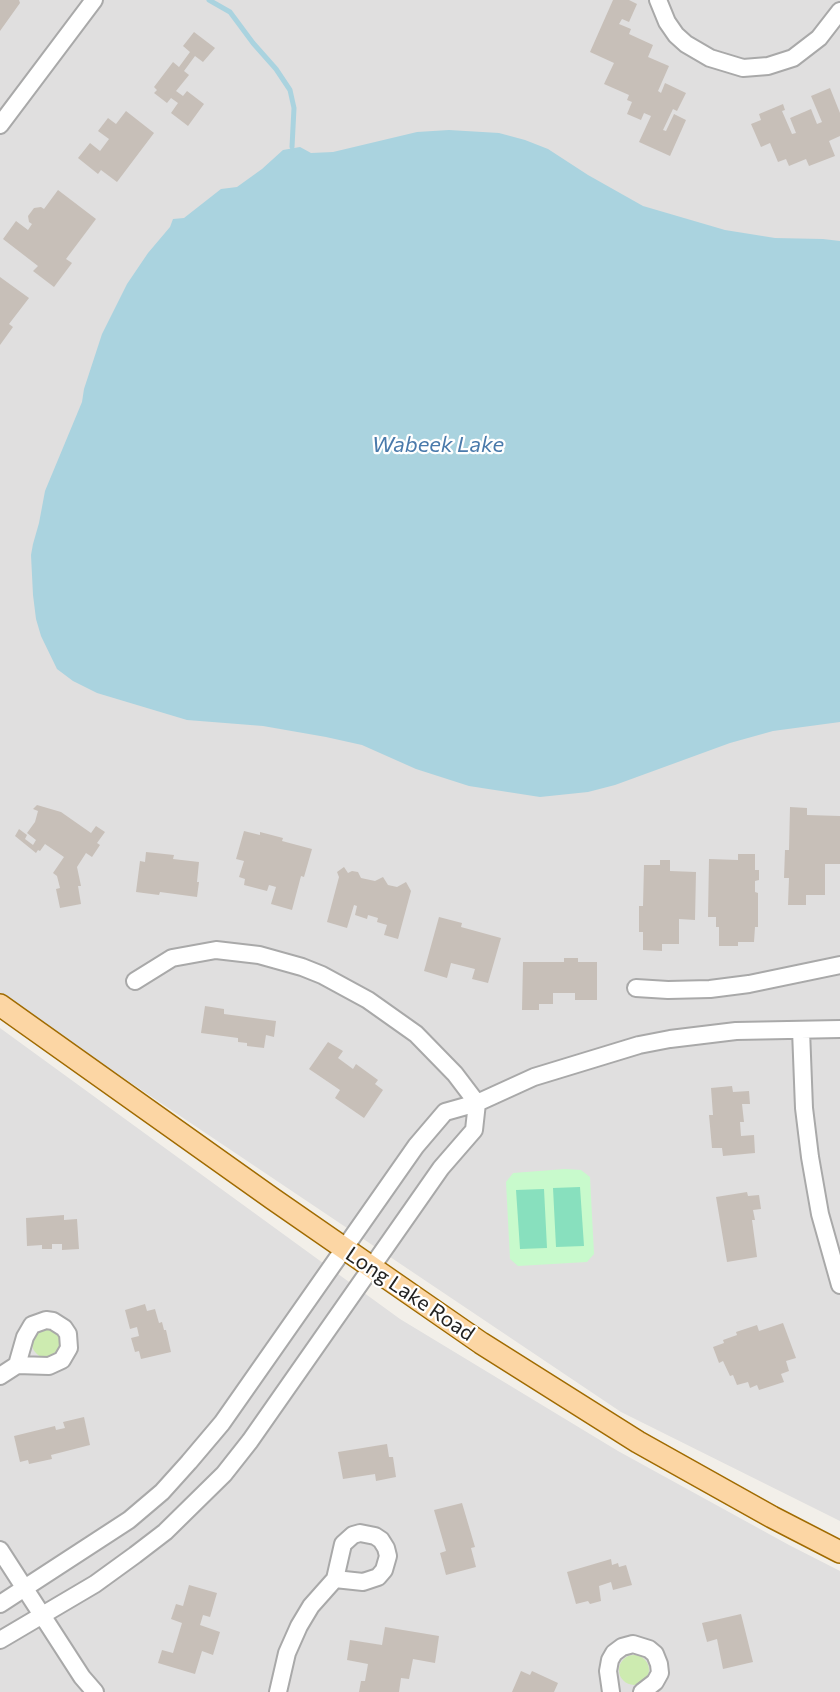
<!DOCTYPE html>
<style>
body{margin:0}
canvas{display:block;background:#f2efe9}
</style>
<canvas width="840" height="1692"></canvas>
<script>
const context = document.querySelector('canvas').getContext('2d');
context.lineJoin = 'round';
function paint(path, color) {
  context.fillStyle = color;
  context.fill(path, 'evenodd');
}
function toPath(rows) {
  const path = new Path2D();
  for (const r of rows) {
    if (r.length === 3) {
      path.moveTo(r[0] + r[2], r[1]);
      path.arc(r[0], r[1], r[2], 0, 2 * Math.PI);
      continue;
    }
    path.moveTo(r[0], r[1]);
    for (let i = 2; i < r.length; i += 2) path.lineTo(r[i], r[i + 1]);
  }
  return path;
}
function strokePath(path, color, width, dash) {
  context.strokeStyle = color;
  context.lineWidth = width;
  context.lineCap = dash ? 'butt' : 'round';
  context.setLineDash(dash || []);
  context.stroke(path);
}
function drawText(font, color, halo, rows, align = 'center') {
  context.font = font + ' Commissioner,sans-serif';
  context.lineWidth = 4.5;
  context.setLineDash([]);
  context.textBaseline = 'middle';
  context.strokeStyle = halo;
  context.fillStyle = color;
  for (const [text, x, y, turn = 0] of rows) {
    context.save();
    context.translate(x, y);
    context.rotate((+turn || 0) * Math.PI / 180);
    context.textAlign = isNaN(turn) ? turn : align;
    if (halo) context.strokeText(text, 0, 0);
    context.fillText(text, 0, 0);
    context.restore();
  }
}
paint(toPath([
 [0,0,840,0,840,1521,621,1412,0,995],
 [0,1028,400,1319,618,1451,789,1545,840,1571,840,1692,0,1692]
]), '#e0dfdf');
paint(toPath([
 [47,1343,15],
 [634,1670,15]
]), '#cdebb0');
paint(toPath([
 [565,1169,581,1170,590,1177,594,1254,587,1262,518,1266,510,1259,506,1182,513,1173]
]), '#c8facc');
paint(toPath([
 [580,1187,584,1246,556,1247,553,1188],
 [544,1189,547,1248,520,1249,516,1190]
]), '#88e0be');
paint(toPath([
 [449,130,499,133,525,140,548,149,588,175,643,206,725,230,775,238,823,239,840,241,840,722,773,731,730,743,615,785,588,792,540,797,469,786,416,769,362,745,326,737,263,726,187,720,97,693,73,681,57,669,41,636,36,619,33,595,31,555,33,544,39,523,45,491,82,402,84,389,102,334,127,284,148,253,170,227,173,219,184,218,221,189,237,187,262,169,283,150,300,147,311,153,333,152,417,132]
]), '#aad3df');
strokePath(toPath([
 [209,0,230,12,253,43,276,69,290,90,294,108,292,147]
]), '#aad3df', 5);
paint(toPath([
 [0,0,19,0,20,3,0,31],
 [613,0,629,0,637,4,629,22,622,19,619,24,631,29,629,34,653,45,648,57,669,66,658,91,661,93,665,83,686,93,677,111,673,109,663,130,666,131,674,114,686,120,670,156,639,142,651,116,644,113,641,120,627,114,632,102,627,100,629,95,604,84,614,63,590,52],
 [194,32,215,48,203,62,195,56,184,71,189,75,176,91,183,96,187,91,204,104,188,126,171,113,178,103,171,98,167,103,154,93,157,90,154,87,173,62,179,67,190,52,183,46],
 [830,88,840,113,840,136,829,141,835,156,809,166,806,159,789,166,786,159,778,162,770,143,761,147,751,124,761,120,759,114,783,104,785,110,782,111,792,134,796,133,790,118,811,109,817,124,822,122,811,96],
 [126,111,154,133,117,182,101,170,98,174,78,158,90,143,100,151,109,139,98,131,108,118,116,124],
 [58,190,96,219,66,259,72,263,54,287,33,271,38,266,3,239,16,221,28,230,32,224,29,222,28,216,34,208,41,207,44,209],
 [0,277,29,298,9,324,13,327,0,345],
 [37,805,61,812,91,833,96,826,105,832,97,843,100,845,92,857,86,853,77,867,81,886,78,886,81,904,60,908,56,889,60,888,57,876,53,873,64,857,45,844,40,851,38,850,36,853,15,836,19,829,27,835,25,839,33,845,36,840,27,833,35,822,38,811,33,809],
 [790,807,807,808,807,815,840,816,840,864,825,864,825,895,806,895,806,905,788,905,789,878,784,878,785,850,789,850],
 [244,831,260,835,260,832,283,838,282,841,312,849,304,877,301,876,292,910,271,904,276,887,269,885,267,891,244,885,245,879,239,877,244,861,236,859],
 [146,852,174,855,173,859,199,862,197,882,199,882,197,897,160,892,159,895,136,892,140,861,145,862],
 [738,854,755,854,755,870,759,870,759,880,755,881,755,892,758,893,758,927,755,927,754,942,738,942,738,946,719,946,719,927,716,927,716,917,708,917,709,859,738,860],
 [660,860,670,860,670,871,696,872,695,920,679,919,679,944,662,944,662,951,643,950,643,932,639,932,639,906,643,906,644,865,660,865],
 [344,867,348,873,352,871,358,872,361,878,375,881,383,877,388,885,397,887,406,882,411,891,398,939,384,935,387,925,377,922,378,918,368,915,367,919,355,915,357,906,354,905,347,928,327,922,339,877,337,872],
 [439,917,462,923,461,927,501,938,488,983,472,979,475,969,451,963,447,978,424,971],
 [564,958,578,958,578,962,597,962,597,1000,575,1000,575,993,553,993,553,1004,539,1004,539,1010,522,1010,523,962,564,962],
 [205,1006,224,1009,224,1014,276,1021,274,1037,266,1035,264,1048,247,1046,247,1043,238,1042,238,1038,201,1033],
 [328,1042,343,1051,338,1058,353,1069,356,1064,378,1080,375,1084,383,1090,364,1118,335,1098,340,1090,309,1069],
 [732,1086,733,1092,749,1091,750,1104,742,1104,744,1122,740,1122,741,1136,754,1135,755,1153,723,1156,722,1148,712,1148,709,1115,713,1115,711,1088],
 [747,1192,748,1196,759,1195,761,1209,753,1210,755,1220,752,1220,757,1257,727,1262,716,1197],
 [64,1215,64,1220,77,1219,79,1249,62,1250,62,1244,52,1244,52,1249,42,1249,42,1245,27,1246,26,1218],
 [145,1304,147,1311,155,1309,159,1323,162,1322,164,1330,166,1330,171,1352,141,1359,139,1351,135,1352,131,1338,139,1336,137,1327,130,1329,125,1310],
 [783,1323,796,1358,786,1361,789,1371,781,1374,784,1382,759,1390,757,1385,750,1388,748,1382,737,1385,733,1375,730,1376,723,1361,719,1363,713,1347,724,1343,723,1340,737,1335,736,1332,757,1325,759,1331],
 [84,1417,90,1445,51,1455,52,1459,29,1464,28,1460,20,1462,14,1436,55,1426,56,1430,65,1428,63,1422],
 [387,1444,389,1457,393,1457,396,1477,376,1481,375,1474,343,1479,338,1452],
 [462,1503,475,1547,471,1548,476,1567,446,1575,440,1553,446,1551,434,1510],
 [611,1559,612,1565,618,1563,619,1567,626,1565,632,1585,613,1590,611,1582,599,1586,601,1601,590,1604,588,1601,576,1604,567,1572],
 [189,1585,217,1593,210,1617,203,1615,200,1625,220,1632,213,1655,202,1651,195,1674,158,1663,162,1650,173,1653,182,1623,171,1619,176,1604,183,1606],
 [741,1614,753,1662,723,1669,717,1639,707,1642,702,1623],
 [385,1627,439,1636,435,1663,413,1659,409,1679,401,1678,399,1692,359,1692,361,1681,365,1681,368,1664,347,1660,350,1640,382,1645],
 [521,1671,530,1675,532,1671,558,1683,554,1692,512,1692]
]), '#c7bfb8');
const minor = toPath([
 [658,0,667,22,676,35,686,44,710,58,743,68,768,66,793,58,819,38,840,11],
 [0,125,94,0],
 [135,981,172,958,216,950,259,955,302,967,322,975,368,1000,416,1034,455,1074,477,1103],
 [636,988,668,990,710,989,749,984,840,965],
 [801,1030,804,1108,810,1157,820,1214,840,1285],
 [0,1376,17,1365,49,1366,62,1360,69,1348,68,1334,64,1328,53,1321,46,1320,32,1325,25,1337,17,1365],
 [0,1550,82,1677,95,1692],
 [0,1604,129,1520,162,1492,189,1462,222,1423,416,1146,445,1112,477,1103,534,1077,639,1045,670,1039,736,1031,840,1029],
 [0,1640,95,1584,135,1555,165,1532,224,1474,250,1441,441,1168,474,1130,477,1103],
 [278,1692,287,1653,299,1626,311,1606,335,1579,343,1544,353,1535,360,1533,375,1536,381,1540,386,1548,388,1556,384,1570,378,1577,363,1582,335,1579],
 [611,1692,608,1671,610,1660,614,1653,622,1647,633,1644,649,1649,655,1654,659,1664,660,1673,655,1682,642,1692]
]);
const major = toPath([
 [0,1005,273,1199,481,1343,638,1442,772,1517,840,1552]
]);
strokePath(minor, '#a9a9a9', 20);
strokePath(major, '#a06b00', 24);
strokePath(minor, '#fff', 16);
strokePath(major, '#fcd6a4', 21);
drawText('21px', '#222', '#fff', [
 ["Long Lake Road",410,1294,34]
]);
drawText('italic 22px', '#4a7aab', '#fff', [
 ["Wabeek Lake",438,445]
]);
</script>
